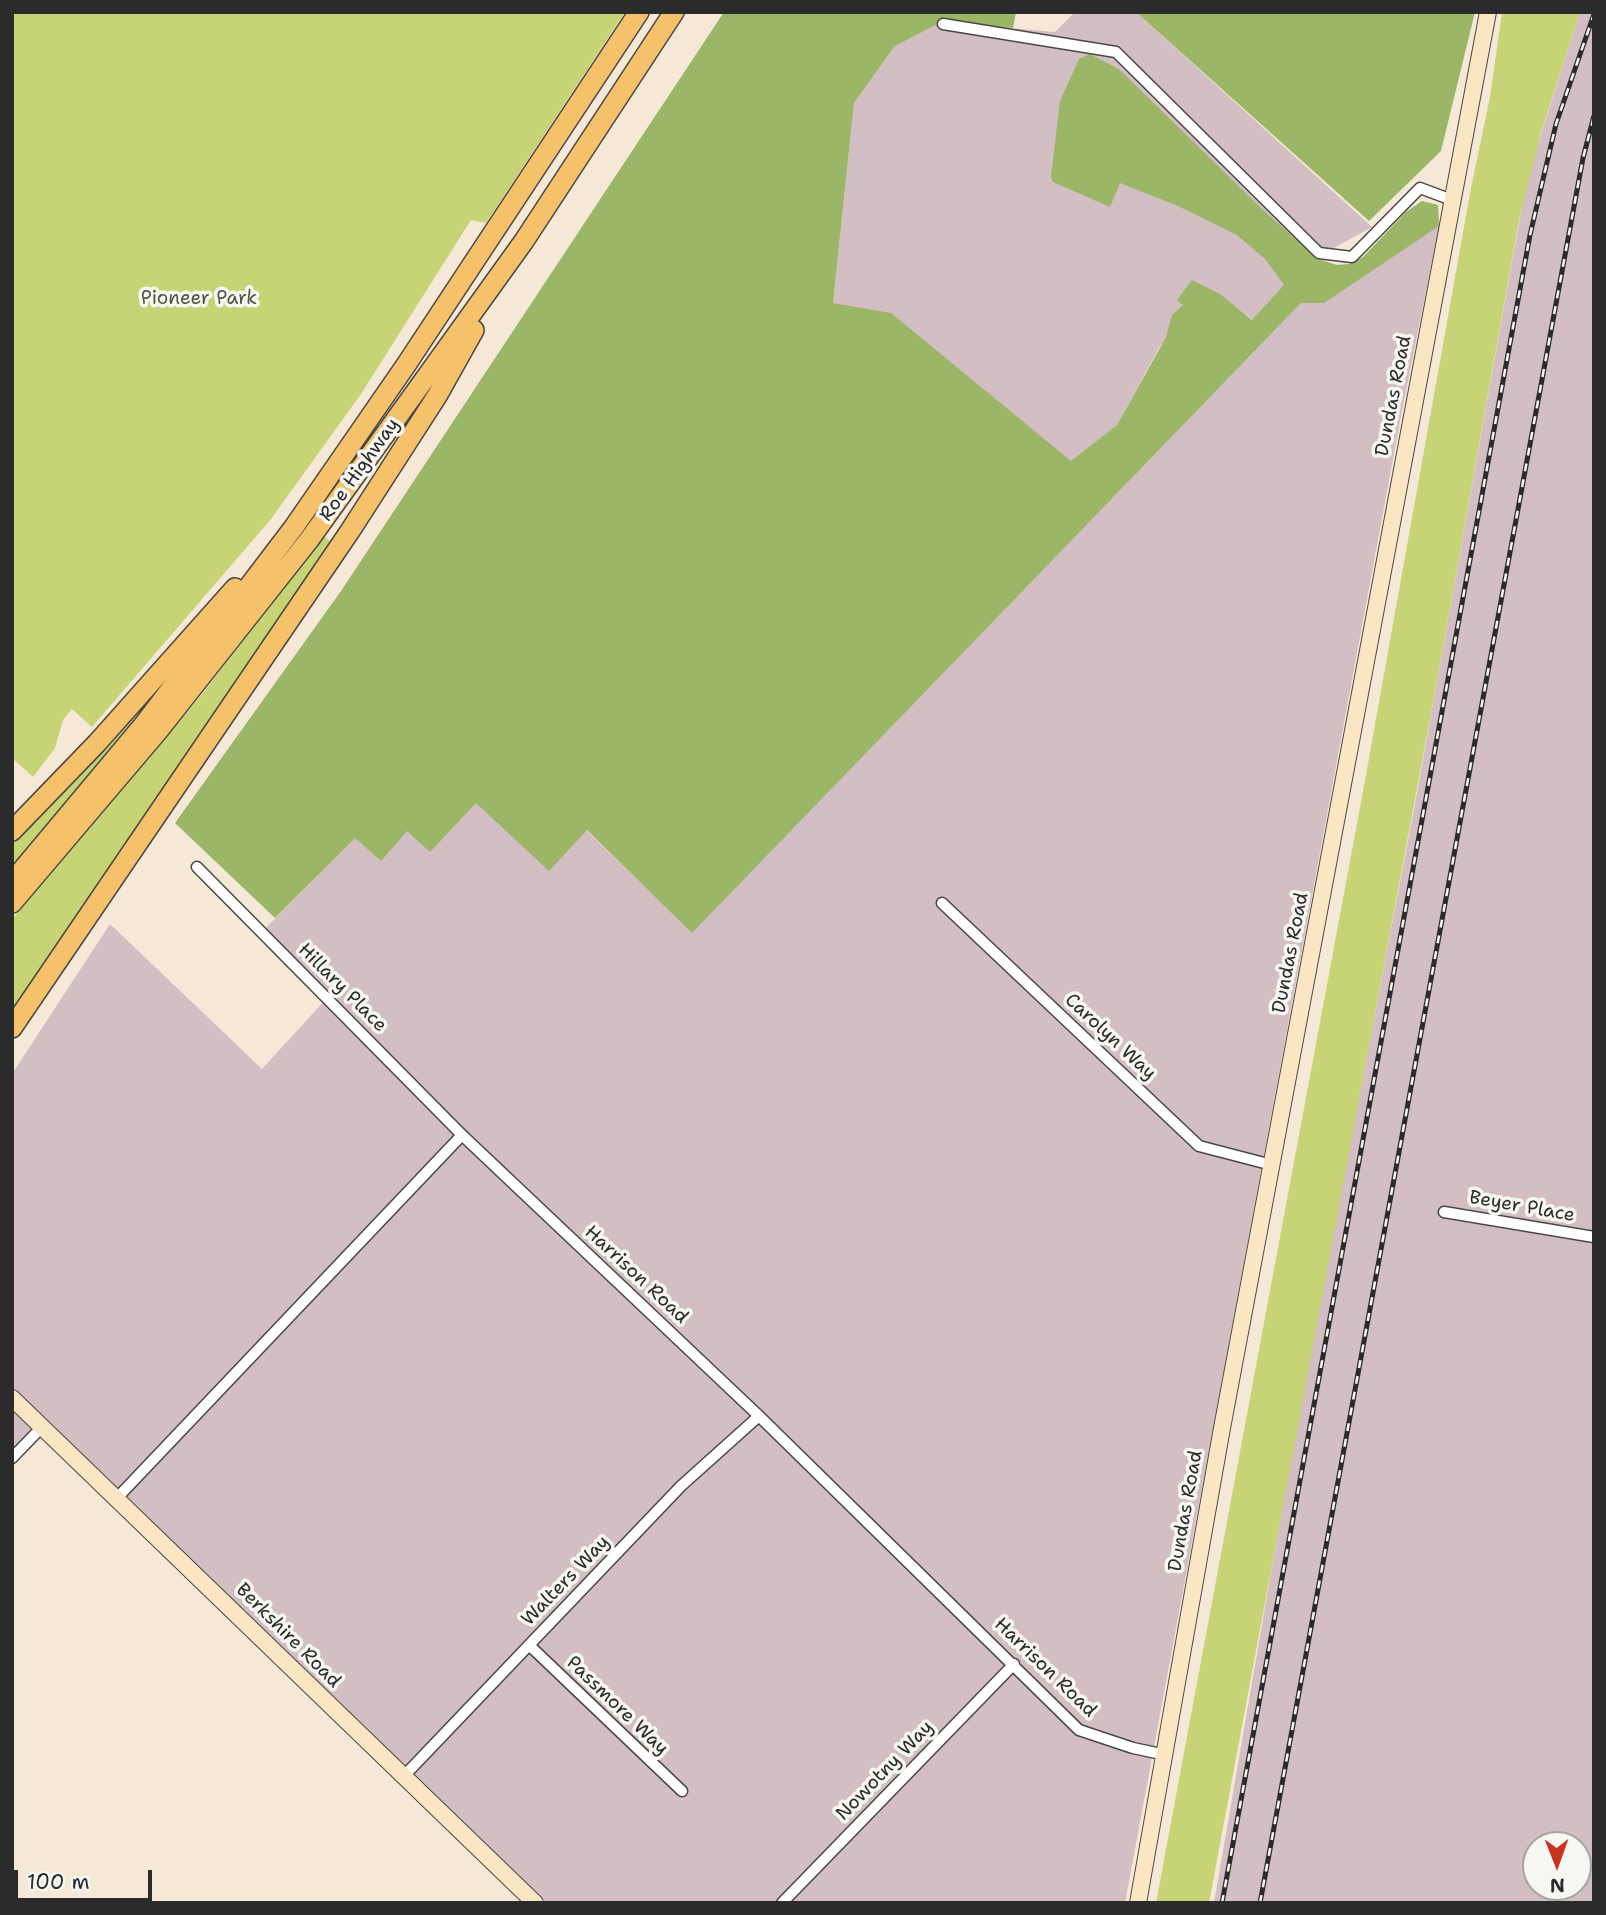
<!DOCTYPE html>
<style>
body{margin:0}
#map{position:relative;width:1606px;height:1915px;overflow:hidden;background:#f5e8d7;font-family:"Shantell Sans",sans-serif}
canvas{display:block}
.frame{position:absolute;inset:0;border:14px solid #2b2b2b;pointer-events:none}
.north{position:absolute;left:1522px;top:1831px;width:70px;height:70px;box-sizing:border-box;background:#f6f6f2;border:2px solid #a5a5a2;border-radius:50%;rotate:179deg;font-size:19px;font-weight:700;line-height:28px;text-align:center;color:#2b2b2b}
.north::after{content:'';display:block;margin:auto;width:24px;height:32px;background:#c8321e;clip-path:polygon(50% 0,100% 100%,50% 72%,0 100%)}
.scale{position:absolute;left:14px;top:1870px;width:138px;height:32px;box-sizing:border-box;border:4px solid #2b2b2b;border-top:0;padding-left:9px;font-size:21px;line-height:24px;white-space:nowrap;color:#2b2b2b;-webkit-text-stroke:5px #f6f6f2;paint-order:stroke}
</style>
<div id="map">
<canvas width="1606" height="1915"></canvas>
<div class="frame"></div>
<div class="north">N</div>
<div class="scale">100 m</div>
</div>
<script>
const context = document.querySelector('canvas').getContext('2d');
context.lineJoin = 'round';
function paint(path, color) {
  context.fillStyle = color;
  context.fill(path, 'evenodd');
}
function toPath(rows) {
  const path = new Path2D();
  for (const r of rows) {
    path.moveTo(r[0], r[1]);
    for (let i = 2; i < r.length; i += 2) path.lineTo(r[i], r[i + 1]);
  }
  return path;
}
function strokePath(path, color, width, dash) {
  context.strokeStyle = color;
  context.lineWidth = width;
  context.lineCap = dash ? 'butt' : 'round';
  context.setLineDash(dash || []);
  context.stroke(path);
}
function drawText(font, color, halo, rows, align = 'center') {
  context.font = font + ' "Shantell Sans",sans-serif';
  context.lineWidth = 7;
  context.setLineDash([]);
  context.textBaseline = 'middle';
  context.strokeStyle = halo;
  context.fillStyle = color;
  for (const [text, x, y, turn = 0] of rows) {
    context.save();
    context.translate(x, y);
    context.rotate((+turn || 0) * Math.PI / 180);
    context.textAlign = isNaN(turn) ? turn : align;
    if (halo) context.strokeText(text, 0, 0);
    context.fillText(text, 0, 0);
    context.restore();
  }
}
paint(toPath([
 [1075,12,1136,12,1372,227,1303,265,1253,320,1220,295,1160,346,1117,425,1071,463,833,303,854,103,895,46,942,22,1055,32],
 [1580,12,1594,12,1594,1903,1214,1903,1299,1410,1415,804,1527,178],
 [1536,1845,1578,1845,1578,1887,1536,1887],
 [1415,213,1439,226,1401,416,1125,1903,525,1903,38,1432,12,1458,12,1074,110,924,262,1069,327,998,262,932,355,837,407,831,476,803,586,830,692,932,1301,303,1324,303]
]), '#d2bec3');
paint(toPath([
 [12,12,625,12,486,223,471,220,361,394,271,519,92,727,72,709,63,720,55,748,33,777,12,758],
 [1502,12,1580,12,1542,129,1519,220,1437,681,1209,1903,1156,1903,1364,786,1471,188,1490,97],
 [324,537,336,545,12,1014,12,919,199,698],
 [178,666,12,866,12,839]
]), '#c6d476');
paint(toPath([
 [724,12,1016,12,1013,28,942,22,895,46,854,103,833,303,891,313,1071,461,1117,425,1166,337,1172,315,1183,305,1177,300,1192,280,1220,294,1252,320,1284,285,1265,259,1237,235,1178,206,1120,183,1110,207,1053,182,1051,177,1060,101,1079,59,1090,54,1120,70,1263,210,1318,259,1337,265,1349,264,1363,257,1406,212,1422,201,1438,205,1439,226,1324,303,1301,303,692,933,587,830,549,871,476,803,430,852,407,831,381,861,355,838,275,918,175,823,341,591],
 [1136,12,1475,12,1441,151,1369,221]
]), '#9cb667');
const street = toPath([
 [943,24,1116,52,1319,253,1352,257,1420,188,1452,200],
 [197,867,462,1135],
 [942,903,1199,1146,1272,1165],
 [1444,1212,1594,1237],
 [12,1458,42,1427],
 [117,1498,462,1135,759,1416,1079,1730,1133,1748,1166,1755],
 [529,1645,682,1791],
 [404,1776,681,1486,759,1416],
 [782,1903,1014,1664]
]);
const secondary = toPath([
 [12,1398,535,1903],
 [1138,1903,1222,1428,1488,12]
]);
const highway = toPath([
 [12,831,97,743,235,588],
 [12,882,145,723,294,527,406,365,639,12],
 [12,903,158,731,309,540,524,241,674,12],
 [12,1028,350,531,437,396,474,330]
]);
strokePath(street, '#494745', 13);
strokePath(secondary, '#494745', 18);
strokePath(highway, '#494745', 22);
strokePath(street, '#fff', 10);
strokePath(secondary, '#fbe6c4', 16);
strokePath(highway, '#f5c16b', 19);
const rail = toPath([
 [1222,1903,1530,235,1556,124,1594,14],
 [1260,1903,1583,158,1594,116]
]);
strokePath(rail, '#2b2b2b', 5);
strokePath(rail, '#f6f6f2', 2.5, [8]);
drawText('19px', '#52553e', '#f6f6f2', [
 ["Pioneer Park",199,299]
]);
drawText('19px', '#2b2b2b', '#f6f6f2', [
 ["Dundas Road",1394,396,-79],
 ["Roe Highway",360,470,-54],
 ["Dundas Road",1291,953,-79],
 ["Hillary Place",342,988,45],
 ["Carolyn Way",1110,1037,43],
 ["Beyer Place",1522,1207,10],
 ["Harrison Road",636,1275,43],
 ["Dundas Road",1186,1511,-80],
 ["Walters Way",566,1581,-46],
 ["Berkshire Road",288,1636,45],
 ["Harrison Road",1045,1668,44],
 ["Passmore Way",617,1706,44],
 ["Nowotny Way",885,1771,-46]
]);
</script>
